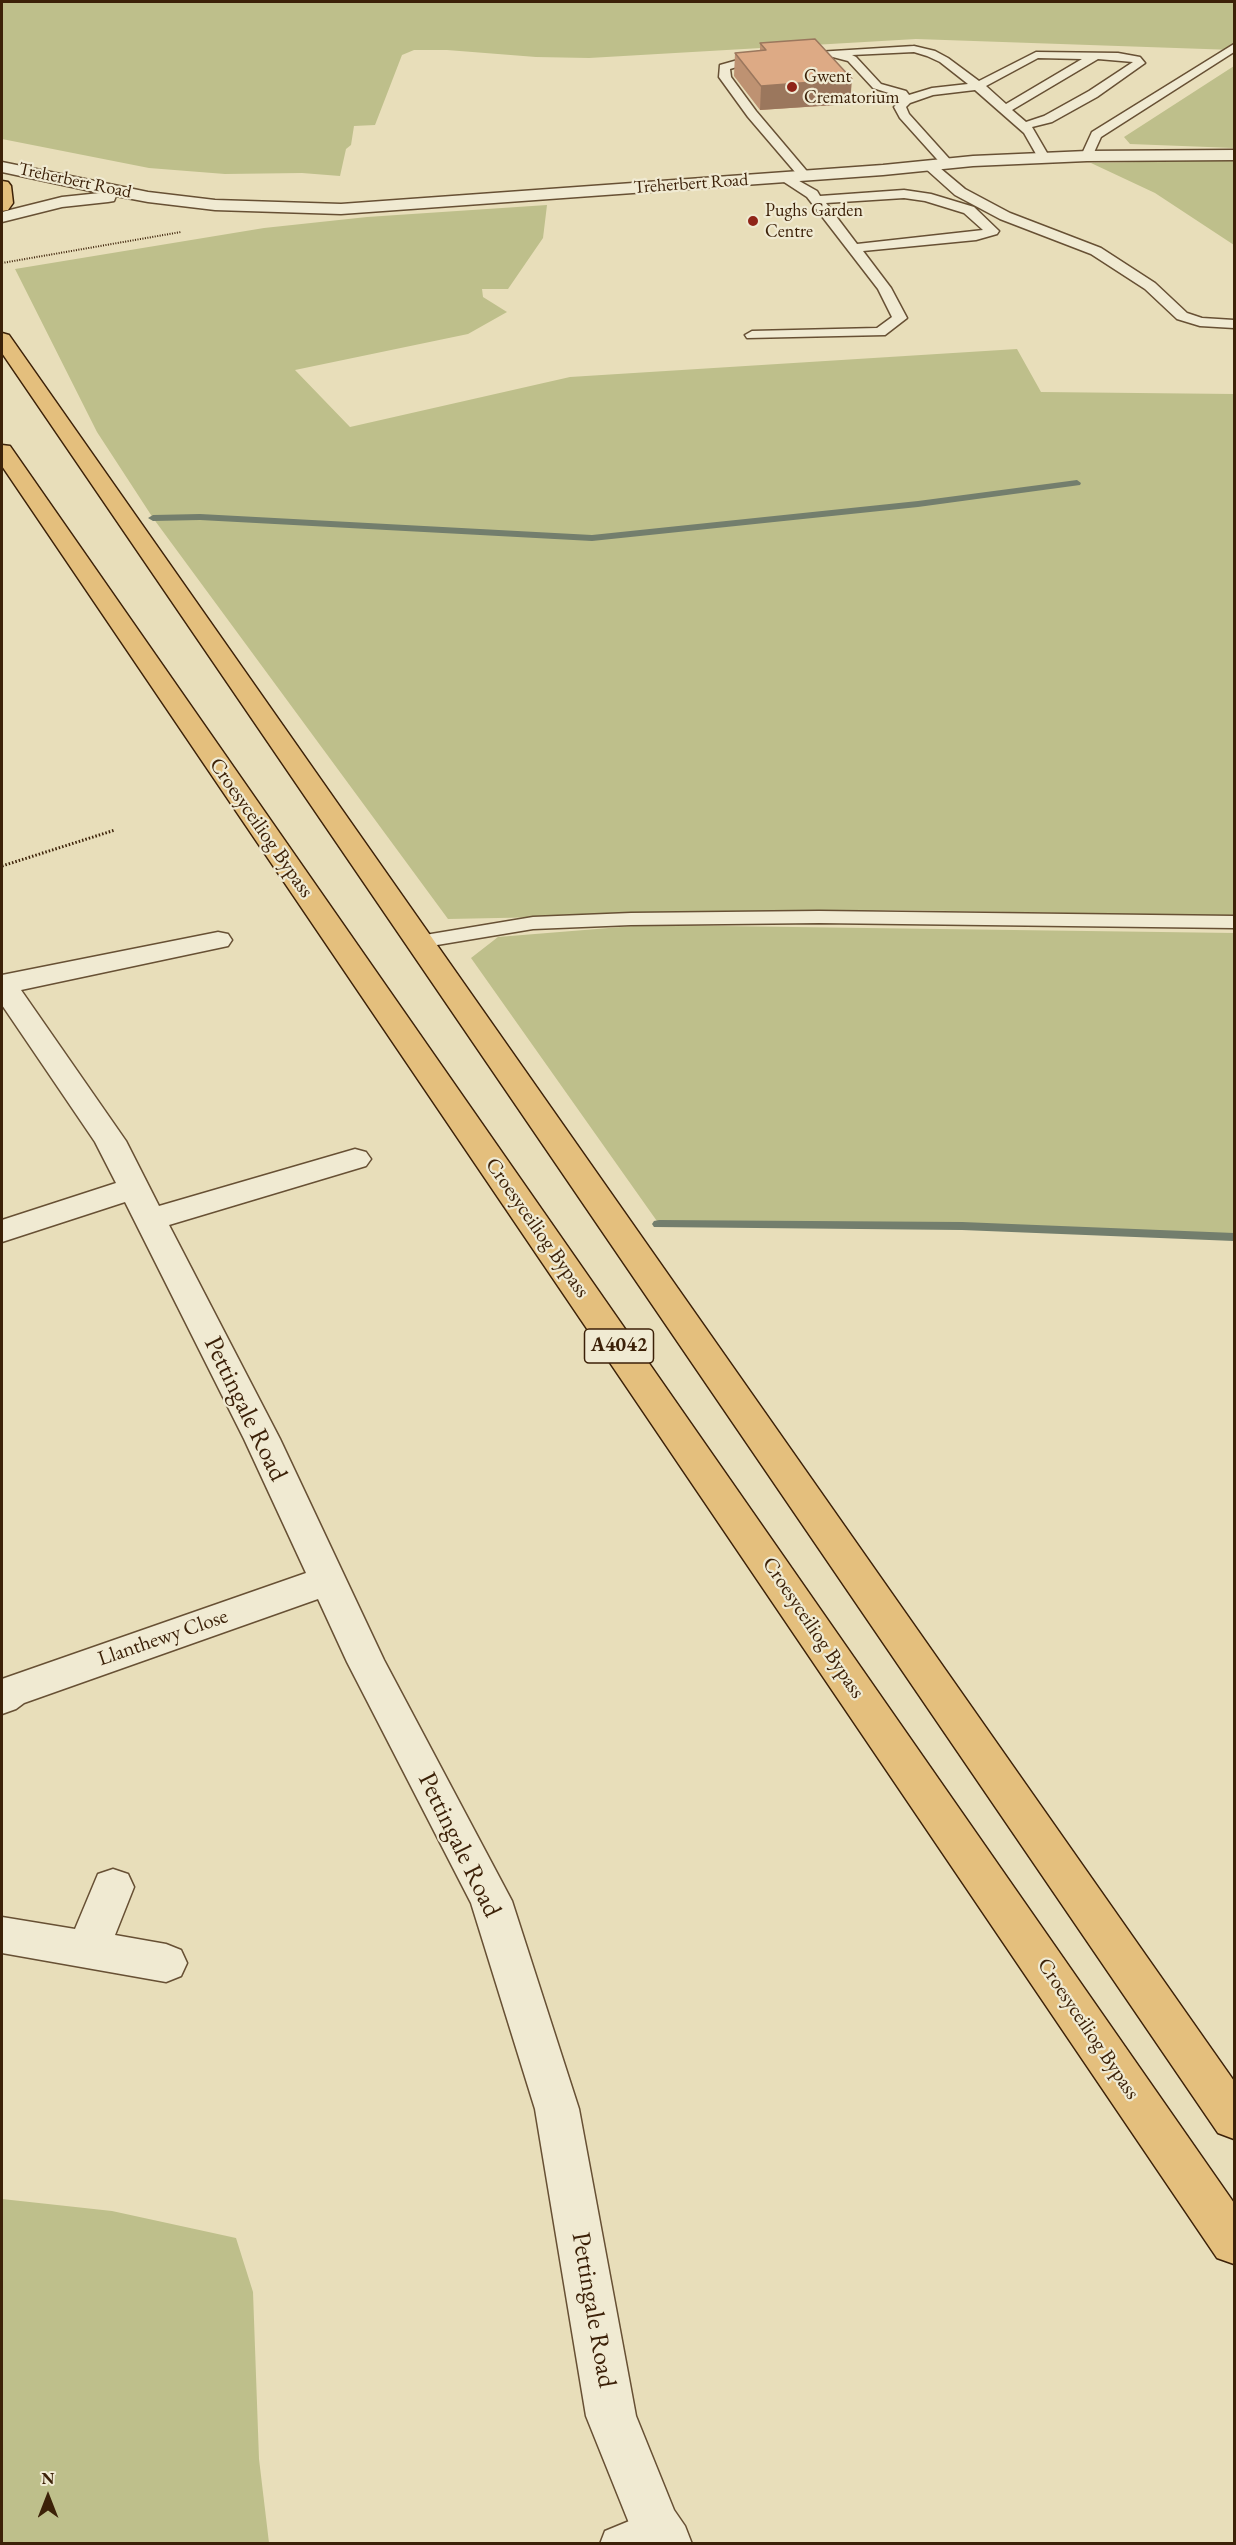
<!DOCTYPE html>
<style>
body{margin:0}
#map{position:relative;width:1236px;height:2545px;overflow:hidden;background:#e8deba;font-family:"EB Garamond",serif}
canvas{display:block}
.frame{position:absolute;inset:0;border:3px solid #3c2108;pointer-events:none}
.north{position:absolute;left:18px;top:2467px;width:60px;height:60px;-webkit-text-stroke:4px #f0ead2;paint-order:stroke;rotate:0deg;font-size:16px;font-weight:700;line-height:24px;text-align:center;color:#3c2108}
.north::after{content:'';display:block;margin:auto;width:21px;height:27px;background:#3c2108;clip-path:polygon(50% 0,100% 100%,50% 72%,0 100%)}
</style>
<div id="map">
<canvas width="1236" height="2545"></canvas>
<div class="frame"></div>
<div class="north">N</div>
</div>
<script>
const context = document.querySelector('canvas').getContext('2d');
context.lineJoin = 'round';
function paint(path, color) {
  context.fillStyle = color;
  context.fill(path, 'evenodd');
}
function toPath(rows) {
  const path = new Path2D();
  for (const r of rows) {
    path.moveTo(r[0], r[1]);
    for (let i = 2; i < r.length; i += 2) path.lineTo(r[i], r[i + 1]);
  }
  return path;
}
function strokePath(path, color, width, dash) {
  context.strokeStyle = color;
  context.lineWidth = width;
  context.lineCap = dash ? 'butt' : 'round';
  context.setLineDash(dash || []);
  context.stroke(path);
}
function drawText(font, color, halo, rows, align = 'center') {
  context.font = font + ' "EB Garamond",serif';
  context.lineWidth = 4.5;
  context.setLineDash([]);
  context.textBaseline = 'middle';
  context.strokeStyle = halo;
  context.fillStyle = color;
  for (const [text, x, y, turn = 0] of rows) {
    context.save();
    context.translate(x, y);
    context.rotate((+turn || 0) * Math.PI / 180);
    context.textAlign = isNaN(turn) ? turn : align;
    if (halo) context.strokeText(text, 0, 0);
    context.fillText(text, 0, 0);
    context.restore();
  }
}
paint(toPath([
 [2,2,1234,2,1234,50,916,39,589,58,536,57,447,50,414,50,402,55,375,125,354,126,351,145,346,149,340,176,302,173,225,174,149,168,2,139],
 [1234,66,1234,148,1130,144,1124,137],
 [1234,160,1234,245,1155,193,1091,163],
 [547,205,543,238,508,289,482,289,483,297,507,312,468,334,295,370,350,427,570,377,1017,349,1041,392,1234,394,1234,916,897,910,448,919,153,518,97,432,15,269,264,228,367,217],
 [646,925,1234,933,1234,1237,962,1226,659,1224,471,958,498,937],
 [2,2199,112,2211,236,2238,253,2292,259,2459,269,2543,2,2543]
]), '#bebf8b');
paint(toPath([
 [1077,480,1081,483,1080,485,918,507,592,541,200,520,153,521,148,518,153,515,200,514,592,535,918,501,1077,480],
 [659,1220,962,1222,1234,1233,1234,1241,962,1230,654,1227,652,1224,654,1221,659,1220]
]), '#737e6d');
const lane = toPath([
 [1234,44,1234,52,1101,137,1091,159,1083,159,1081,156,1092,132,1234,44],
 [914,46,935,51,948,58,979,81,1036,52,1118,53,1140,57,1145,63,1097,97,1052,122,1032,127,1050,158,1044,162,1040,161,1024,133,975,90,933,95,910,103,906,107,909,114,954,164,948,168,944,167,900,118,894,107,900,100,898,96,873,88,848,61,829,56,753,62,730,69,731,77,756,111,811,176,805,180,801,179,748,117,719,77,720,65,752,56,914,46],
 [914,52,927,56,940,62,968,84,932,88,909,95,906,91,881,84,856,57,852,55,914,52],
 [1038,58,1082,59,1006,104,986,86,1038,58],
 [1098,59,1133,62,1089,91,1044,116,1026,122,1012,110,1098,59],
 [930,162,934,163,965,189,1010,213,1101,248,1155,283,1187,313,1202,318,1234,320,1234,328,1200,326,1177,319,1145,289,1091,254,1000,219,955,195,926,169,924,166,926,163,930,162],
 [785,173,817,191,820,196,904,190,931,194,974,207,999,231,997,234,976,240,863,251,891,288,907,318,885,335,747,338,745,335,752,331,877,328,892,317,878,289,807,197,781,180,779,177,781,174,785,173],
 [904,198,925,201,964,213,983,230,857,244,826,203,904,198],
 [819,911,1234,916,1234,928,819,923,631,925,533,929,419,948,412,946,409,942,412,938,419,936,533,917,631,913,819,911],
 [656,2510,669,2515,674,2528,669,2541,663,2544,600,2544,605,2531,656,2510]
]);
const street = toPath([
 [1234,150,1234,160,1087,161,973,166,883,175,341,214,215,210,148,202,116,196,114,201,108,202,62,207,2,222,2,212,62,197,100,193,2,172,2,162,148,192,215,200,341,204,883,165,973,156,1087,151,1234,150],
 [218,932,228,934,232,940,228,946,21,990,126,1141,159,1206,355,1149,366,1152,371,1159,366,1166,169,1225,280,1439,384,1660,512,1901,579,2109,636,2416,674,2510,685,2526,692,2544,637,2544,631,2528,586,2416,535,2109,471,1903,347,1662,318,1599,24,1703,16,1709,2,1714,2,1679,306,1573,244,1439,125,1202,2,1242,2,1220,116,1183,95,1142,2,1005,2,975,218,932],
 [113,1869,128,1874,134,1887,115,1935,166,1944,181,1950,187,1963,181,1976,166,1982,2,1953,2,1917,75,1929,98,1874,113,1869]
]);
const highway = toPath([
 [2,181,8,182,11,186,13,203,8,210,2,211,2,181],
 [2,333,9,335,1234,2081,1234,2139,1218,2133,2,353,2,333],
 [2,445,10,446,1234,2203,1234,2264,1217,2258,2,466,2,445]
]);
strokePath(lane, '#675034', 3);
strokePath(street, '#675034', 3);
strokePath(highway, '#3c2108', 3);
strokePath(toPath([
 [2,263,181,232]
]), '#3c2108', 2, [1, 1.5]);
strokePath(toPath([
 [2,866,115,830]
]), '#3c2108', 3, [1.5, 2]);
paint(lane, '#f0ead2');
paint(street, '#f0ead2');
paint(highway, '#e4bf7d');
paint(toPath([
 [760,43,850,104,760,110,734,76,735,53,760,51]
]), '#be9272');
paint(toPath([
 [852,79,850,104,760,110,761,86]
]), '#9b775d');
const building = toPath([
 [815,39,852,79,761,86,735,53,766,50,760,43,815,39]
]);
paint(building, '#ddaa85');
strokePath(building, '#9b775d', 1.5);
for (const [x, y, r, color] of [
 [792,87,6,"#8f2418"],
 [753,221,6,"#8f2418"]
]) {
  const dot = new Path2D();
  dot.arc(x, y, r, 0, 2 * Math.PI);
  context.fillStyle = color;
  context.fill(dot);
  strokePath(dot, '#f0ead2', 2);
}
drawText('18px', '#3c2108', '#f0ead2', [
 ["Gwent",804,77],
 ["Crematorium",804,98],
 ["Pughs Garden",765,211],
 ["Centre",765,232]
], 'left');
drawText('18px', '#3c2108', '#f0ead2', [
 ["Treherbert Road",75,181,12],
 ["Treherbert Road",691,184,-4]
]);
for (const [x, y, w] of [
 [619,1346,69]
]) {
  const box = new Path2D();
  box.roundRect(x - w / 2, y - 17, w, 34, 4.5);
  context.fillStyle = '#f0ead2';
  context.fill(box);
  strokePath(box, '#3c2108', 1.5);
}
drawText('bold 20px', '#3c2108', null, [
 ["A4042",619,1346]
]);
drawText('21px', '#3c2108', '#f0ead2', [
 ["Croesyceiliog Bypass",261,828,55],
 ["Croesyceiliog Bypass",537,1228,55],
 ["Croesyceiliog Bypass",813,1628,56],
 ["Llanthewy Close",163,1638,-19],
 ["Croesyceiliog Bypass",1088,2029,56]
]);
drawText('26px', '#3c2108', '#f0ead2', [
 ["Pettingale Road",245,1409,64],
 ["Pettingale Road",459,1845,64],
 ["Pettingale Road",593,2310,80]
]);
</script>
